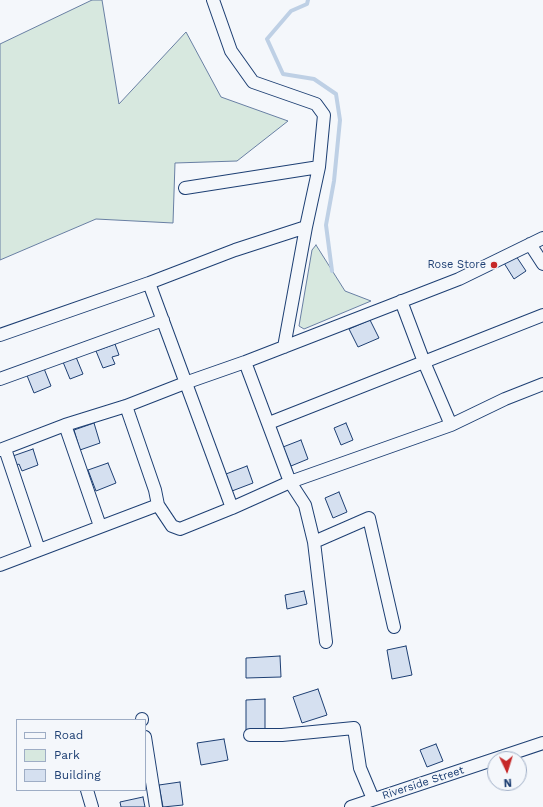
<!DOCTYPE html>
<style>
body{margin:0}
#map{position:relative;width:543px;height:807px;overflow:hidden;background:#f4f7fb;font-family:"Work Sans",sans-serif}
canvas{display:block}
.legend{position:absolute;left:16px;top:719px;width:130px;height:72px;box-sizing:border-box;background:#f4f7fb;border:1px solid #9eadc5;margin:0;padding:5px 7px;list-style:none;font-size:12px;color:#1d3f73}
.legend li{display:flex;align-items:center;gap:8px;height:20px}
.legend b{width:20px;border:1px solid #9eadc5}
.north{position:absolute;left:487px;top:751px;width:40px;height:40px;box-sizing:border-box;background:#f4f7fb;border:1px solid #9eadc5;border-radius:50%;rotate:176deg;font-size:11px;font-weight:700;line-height:16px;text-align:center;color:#1d3f73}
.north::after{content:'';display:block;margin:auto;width:14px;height:18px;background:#c62828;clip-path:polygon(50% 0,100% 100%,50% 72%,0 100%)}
</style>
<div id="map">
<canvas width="543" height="807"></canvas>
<ul class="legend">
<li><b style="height:5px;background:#f4f7fb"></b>Road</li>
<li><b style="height:11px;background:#d7e8df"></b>Park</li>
<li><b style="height:11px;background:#d5e0f0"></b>Building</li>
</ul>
<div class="north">N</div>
</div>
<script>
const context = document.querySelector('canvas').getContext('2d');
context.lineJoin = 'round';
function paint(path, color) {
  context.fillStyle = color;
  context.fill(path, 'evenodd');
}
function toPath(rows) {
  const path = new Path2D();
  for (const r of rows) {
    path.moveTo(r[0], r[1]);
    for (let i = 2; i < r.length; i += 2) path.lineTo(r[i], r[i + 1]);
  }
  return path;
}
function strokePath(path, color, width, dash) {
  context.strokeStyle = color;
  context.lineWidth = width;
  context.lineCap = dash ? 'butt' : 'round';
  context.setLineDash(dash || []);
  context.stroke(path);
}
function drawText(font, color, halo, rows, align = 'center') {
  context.font = font + ' "Work Sans",sans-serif';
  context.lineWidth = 3;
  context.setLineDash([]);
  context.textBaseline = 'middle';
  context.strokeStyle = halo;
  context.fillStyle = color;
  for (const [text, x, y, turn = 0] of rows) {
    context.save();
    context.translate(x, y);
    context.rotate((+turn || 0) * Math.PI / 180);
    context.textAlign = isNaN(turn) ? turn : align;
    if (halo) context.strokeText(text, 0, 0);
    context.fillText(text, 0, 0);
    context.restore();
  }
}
const green = toPath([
 [92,0,102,0,119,104,186,32,221,97,288,121,237,161,175,163,173,223,96,219,0,260,0,44,92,0],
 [316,245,345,291,371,301,304,329,299,326,312,250,316,245]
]);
paint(green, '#d7e8df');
strokePath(green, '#687fa3', 1);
strokePath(toPath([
 [308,0,307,4,291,11,267,39,283,74,314,79,336,94,340,120,334,181,326,225,332,271]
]), '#bed0e5', 4);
const building = toPath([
 [516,256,526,271,514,279,504,263,516,256],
 [370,320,379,338,358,347,349,329,370,320],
 [115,344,119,355,112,357,115,364,103,368,96,351,115,344],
 [76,357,83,374,70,379,63,362,76,357],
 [43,366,51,386,34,393,26,373,43,366],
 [94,423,100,443,80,450,74,430,94,423],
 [346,423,353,440,341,445,334,428,346,423],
 [301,440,308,459,291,466,283,447,301,440],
 [33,449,38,465,22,471,19,464,13,467,10,457,33,449],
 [108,463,116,483,96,491,88,470,108,463],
 [247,466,253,483,232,491,226,474,247,466],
 [339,492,347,512,333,518,325,498,339,492],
 [304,591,307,604,287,609,285,595,304,591],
 [406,646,412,675,392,679,387,650,406,646],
 [280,656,281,677,246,678,246,658,280,656],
 [318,689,327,715,302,723,293,697,318,689],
 [265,699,265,730,246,731,246,700,265,699],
 [224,739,228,760,201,765,197,743,224,739],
 [436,744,443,761,427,767,420,750,436,744],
 [180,782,183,805,163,807,159,785,180,782],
 [143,797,145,807,121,807,120,802,143,797]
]);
paint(building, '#d5e0f0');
strokePath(building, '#1d3f73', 1);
const street = toPath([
 [213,0,231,51,253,82,316,104,324,115,319,167,306,227,284,347],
 [185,188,319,167],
 [530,244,543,264],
 [149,283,232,508],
 [0,335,149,283,235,250,306,227],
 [245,362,290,482,305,505,314,542,326,642],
 [0,379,163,320],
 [126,406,155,490,158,505],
 [269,423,543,315],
 [65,425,100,526],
 [451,425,505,399,543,384],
 [5,449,39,550],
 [0,450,65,425,126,406,185,383,245,362,459,279,543,238],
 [314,542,369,518,394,627],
 [0,565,158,505,172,526,180,529,232,508,290,482,451,425,424,362,401,301],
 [142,719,142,720],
 [250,735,282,735,354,728,360,768,373,799],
 [145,737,156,807],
 [495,759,543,743],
 [87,790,92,807],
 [351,807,495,759]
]);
strokePath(street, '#1d3f73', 14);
strokePath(street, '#f4f7fb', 12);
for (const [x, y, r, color] of [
 [494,265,4,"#c62828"]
]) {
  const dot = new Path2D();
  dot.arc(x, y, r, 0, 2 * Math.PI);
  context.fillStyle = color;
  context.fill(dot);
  strokePath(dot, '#f4f7fb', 1.5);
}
drawText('11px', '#1d3f73', '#f4f7fb', [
 ["Rose Store",486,265]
], 'right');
drawText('11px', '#1d3f73', '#f4f7fb', [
 ["Riverside Street",423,783,-18]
]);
</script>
